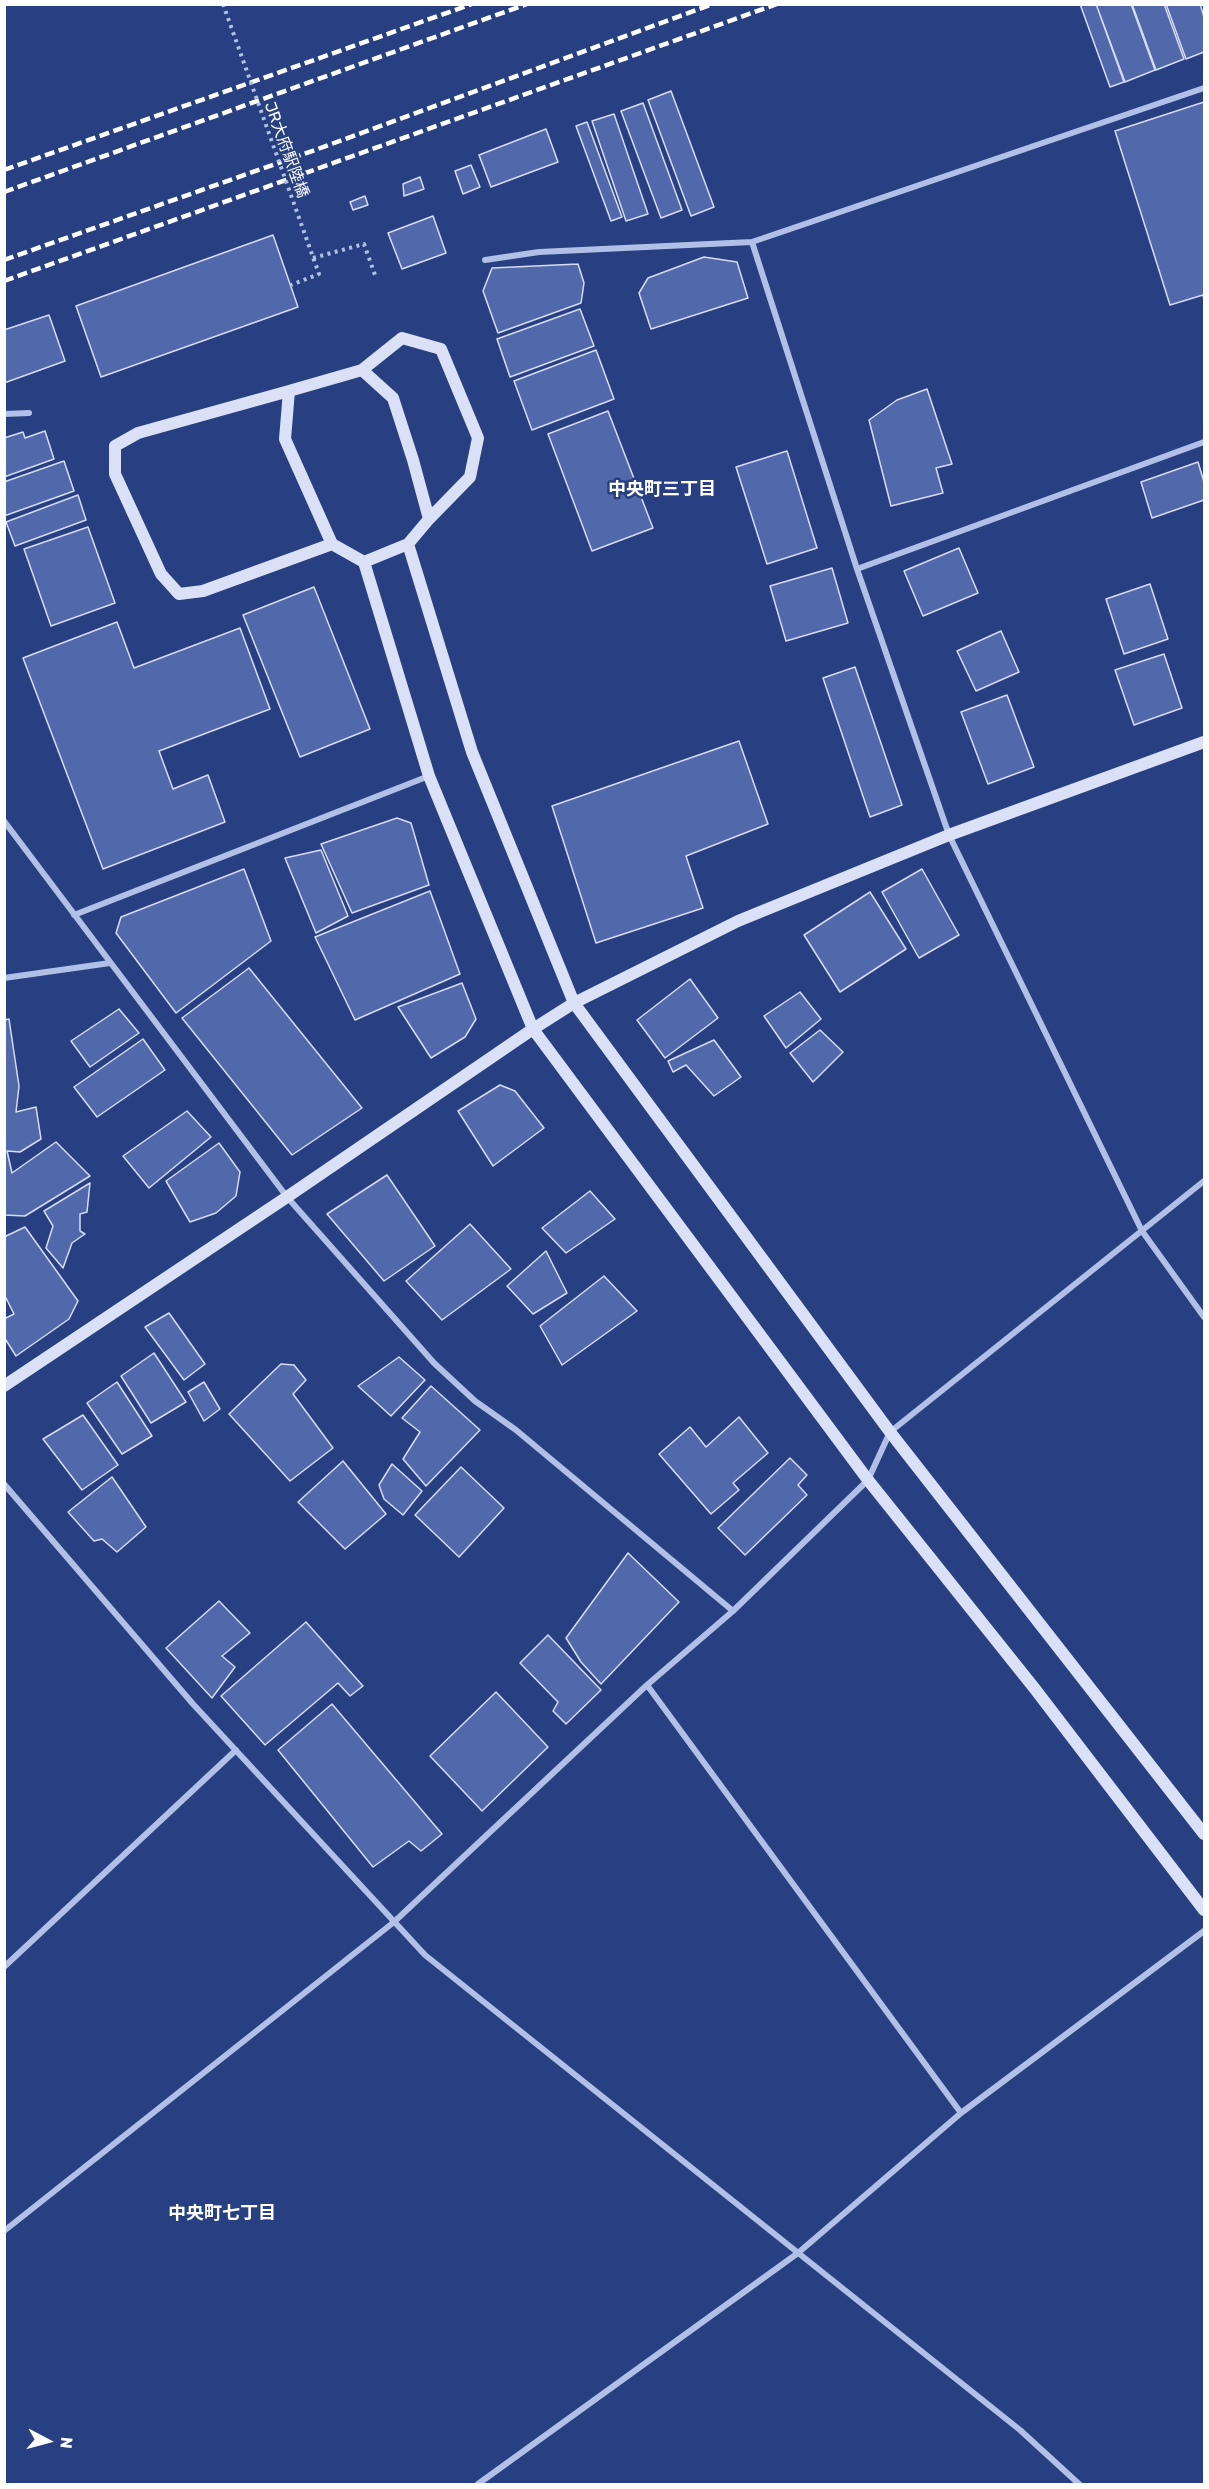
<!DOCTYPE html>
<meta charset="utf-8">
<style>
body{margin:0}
#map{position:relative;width:1209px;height:2489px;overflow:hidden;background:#284082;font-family:Rubik,sans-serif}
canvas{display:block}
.frame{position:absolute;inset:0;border:6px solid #fff;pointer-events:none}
.north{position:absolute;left:18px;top:2411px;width:60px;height:60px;-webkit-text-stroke:4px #284082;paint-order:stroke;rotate:96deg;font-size:16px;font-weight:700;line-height:24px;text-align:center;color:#fff}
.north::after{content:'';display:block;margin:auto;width:21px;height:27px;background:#fff;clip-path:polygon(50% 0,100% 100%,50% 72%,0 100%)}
</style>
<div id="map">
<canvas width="1209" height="2489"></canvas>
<div class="frame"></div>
<div class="north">N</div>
</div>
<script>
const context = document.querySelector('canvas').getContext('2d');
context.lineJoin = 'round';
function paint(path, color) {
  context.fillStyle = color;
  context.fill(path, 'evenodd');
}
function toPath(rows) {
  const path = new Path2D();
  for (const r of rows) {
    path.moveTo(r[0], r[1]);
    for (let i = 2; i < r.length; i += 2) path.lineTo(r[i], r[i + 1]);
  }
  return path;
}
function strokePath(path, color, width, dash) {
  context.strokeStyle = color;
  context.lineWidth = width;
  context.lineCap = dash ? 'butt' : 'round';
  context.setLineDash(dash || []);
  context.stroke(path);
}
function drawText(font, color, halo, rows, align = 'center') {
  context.font = font + ' Rubik,"Noto Sans JP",sans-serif';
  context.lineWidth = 5;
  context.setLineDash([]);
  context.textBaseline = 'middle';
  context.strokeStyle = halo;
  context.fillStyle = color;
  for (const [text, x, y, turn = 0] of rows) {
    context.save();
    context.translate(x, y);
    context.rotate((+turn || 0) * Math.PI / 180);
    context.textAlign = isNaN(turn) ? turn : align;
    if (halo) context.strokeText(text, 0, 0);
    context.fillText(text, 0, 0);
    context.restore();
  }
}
const building = toPath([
 [1080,4,1096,4,1124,82,1110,87,1080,4],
 [1096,4,1131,4,1155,70,1125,82,1096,4],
 [1132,4,1164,4,1184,59,1156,70,1132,4],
 [1166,4,1200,4,1204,17,1204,52,1186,59,1166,4],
 [671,91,714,207,691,216,648,100,671,91],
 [1204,102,1204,299,1203,295,1170,305,1115,131,1204,102],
 [643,103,682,210,661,218,621,111,643,103],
 [614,114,648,214,626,221,592,121,614,114],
 [587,122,622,217,611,221,576,126,587,122],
 [546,129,558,162,491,187,479,155,546,129],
 [471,165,480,187,463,194,455,171,471,165],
 [420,177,424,189,404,196,403,184,420,177],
 [365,196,368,205,353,210,350,202,365,196],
 [433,216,446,253,402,269,388,233,433,216],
 [273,235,298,307,101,377,76,306,273,235],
 [704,257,737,262,748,298,651,329,639,293,648,278,704,257],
 [578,264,584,283,581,303,498,333,483,291,492,268,578,264],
 [580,309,594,346,510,377,497,339,580,309],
 [49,315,65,361,4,383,4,330,49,315],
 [596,350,614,399,532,430,514,381,596,350],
 [927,389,952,464,936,468,943,493,891,506,869,420,897,400,927,389],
 [608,411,653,528,592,551,548,434,608,411],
 [45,431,54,459,4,477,4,438,23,432,25,438,45,431],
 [787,451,817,548,767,564,736,467,787,451],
 [64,461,74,491,4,516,4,482,64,461],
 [1198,462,1204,482,1204,500,1152,518,1141,482,1198,462],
 [78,495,86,520,15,546,6,522,78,495],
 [88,527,115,603,51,626,24,549,88,527],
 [959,548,978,593,923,616,904,571,959,548],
 [832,568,848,623,786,641,770,586,832,568],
 [1150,584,1168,639,1124,654,1106,599,1150,584],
 [314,587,370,729,300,757,243,615,314,587],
 [117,622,134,668,240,628,270,709,159,751,173,789,208,775,225,822,103,869,23,658,117,622],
 [1001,631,1019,672,976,691,957,651,1001,631],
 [1164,654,1182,708,1134,725,1115,670,1164,654],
 [855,667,902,805,870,817,823,678,855,667],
 [1007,695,1034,767,988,784,961,712,1007,695],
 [739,741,768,824,686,856,703,908,596,943,552,806,739,741],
 [397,818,411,823,429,885,352,913,321,844,397,818],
 [321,850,348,916,316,933,285,858,321,850],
 [244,869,271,941,176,1013,116,933,121,917,244,869],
 [922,869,959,935,919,958,882,892,922,869],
 [430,891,460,974,355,1020,315,937,430,891],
 [870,892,906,949,840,992,804,935,870,892],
 [249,968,362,1108,292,1155,182,1018,249,968],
 [690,979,718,1018,665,1058,637,1020,690,979],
 [462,983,476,1019,465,1037,431,1058,398,1007,462,983],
 [800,992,821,1019,786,1048,764,1016,800,992],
 [119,1009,139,1033,90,1067,71,1041,119,1009],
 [9,1019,19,1086,16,1112,36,1107,41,1139,20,1152,7,1151,12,1173,56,1142,90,1176,25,1216,4,1215,4,1020,9,1019],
 [820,1030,843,1052,813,1082,790,1053,820,1030],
 [143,1039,165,1070,97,1117,74,1087,143,1039],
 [714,1040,741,1077,714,1096,686,1065,673,1072,668,1061,714,1040],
 [500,1085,515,1091,544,1128,493,1166,458,1111,500,1085],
 [187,1111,211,1137,149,1188,123,1156,187,1111],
 [219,1143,240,1172,236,1196,216,1213,190,1222,166,1181,219,1143],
 [387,1175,435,1246,384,1281,327,1214,387,1175],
 [90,1183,87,1212,80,1214,80,1231,85,1234,72,1243,63,1268,46,1248,53,1226,44,1211,90,1183],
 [590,1191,615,1219,566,1253,542,1228,590,1191],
 [470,1224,511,1269,442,1320,406,1281,470,1224],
 [25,1227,78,1301,69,1319,16,1356,4,1337,4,1319,14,1314,4,1294,4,1237,25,1227],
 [546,1251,567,1293,533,1314,507,1286,546,1251],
 [604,1276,637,1311,562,1365,540,1326,604,1276],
 [169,1313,205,1364,184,1380,145,1327,169,1313],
 [154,1353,186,1402,151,1423,121,1376,154,1353],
 [399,1357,425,1380,391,1416,358,1386,399,1357],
 [281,1364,294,1365,306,1380,293,1394,333,1448,290,1481,229,1414,281,1364],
 [117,1382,152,1436,122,1454,87,1403,117,1382],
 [204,1382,220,1409,204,1421,188,1392,204,1382],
 [431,1386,480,1430,426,1486,403,1459,420,1432,402,1418,431,1386],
 [83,1415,118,1465,82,1490,43,1439,83,1415],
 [739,1417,768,1453,733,1483,739,1490,711,1514,659,1454,690,1427,706,1447,739,1417],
 [790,1458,807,1475,798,1485,807,1495,745,1555,718,1528,790,1458],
 [343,1461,386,1514,345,1549,298,1502,343,1461],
 [392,1464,422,1491,403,1515,384,1499,379,1485,392,1464],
 [461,1467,504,1508,459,1557,415,1515,461,1467],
 [112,1477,146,1527,117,1552,102,1539,94,1541,68,1512,112,1477],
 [628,1553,679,1602,601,1684,581,1662,566,1638,628,1553],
 [219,1601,250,1633,222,1656,235,1667,212,1698,166,1648,219,1601],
 [306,1622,363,1686,350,1696,338,1683,265,1745,221,1696,306,1622],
 [548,1635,601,1690,566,1724,553,1711,558,1702,520,1663,548,1635],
 [496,1692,548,1747,482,1811,430,1756,496,1692],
 [332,1704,442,1834,421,1851,409,1841,373,1867,278,1750,332,1704]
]);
paint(building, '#5169aa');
strokePath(building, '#d4ddf5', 1.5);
strokePath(toPath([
 [313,258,364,244,375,275]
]), '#b1c0e6', 4, [3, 4.5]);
strokePath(toPath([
 [752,242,857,569,949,835,1142,1231,1204,1317],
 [485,260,539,252,752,242,1204,88],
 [4,414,29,413],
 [857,569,1204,442],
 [4,821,287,1197,434,1363,475,1401,516,1430,733,1611],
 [74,915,429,776],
 [4,978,110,963],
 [4,1484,193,1704,425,1955,1020,2430,1079,2484],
 [4,1967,236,1750],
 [961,2113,1204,1931],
 [4,2231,394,1922,647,1685,733,1611,868,1480,890,1432,1204,1181],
 [478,2484,798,2253,961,2113,647,1685]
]), '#b1c0e6', 6);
strokePath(toPath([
 [362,370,402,338,441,349,478,438,470,477,429,519],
 [289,391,138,433,115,446,115,474,161,574,179,594,203,591,332,544],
 [408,544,472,752,574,1003,890,1432,1204,1834],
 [364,562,408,544,429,519,413,460,393,398,362,370,289,391,285,439,332,544,364,562,429,776,533,1029,868,1480,1035,1689,1204,1910],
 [4,1386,287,1197,533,1029,574,1003,738,921,949,835,1204,742]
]), '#dae1f6', 12);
strokePath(toPath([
 [4,170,472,4],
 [4,192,527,4],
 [4,260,315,150,713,4],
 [4,281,777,4]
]), '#fff', 4.5, [10, 4.5]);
strokePath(toPath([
 [223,4,319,274,291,285]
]), '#b1c0e6', 4, [3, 4.5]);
drawText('16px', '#fff', '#284082', [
 ["JR大府駅陸橋",286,150,70]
]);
drawText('bold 18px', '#fff', '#284082', [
 ["中央町三丁目",662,490],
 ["中央町七丁目",222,2214]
]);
</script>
